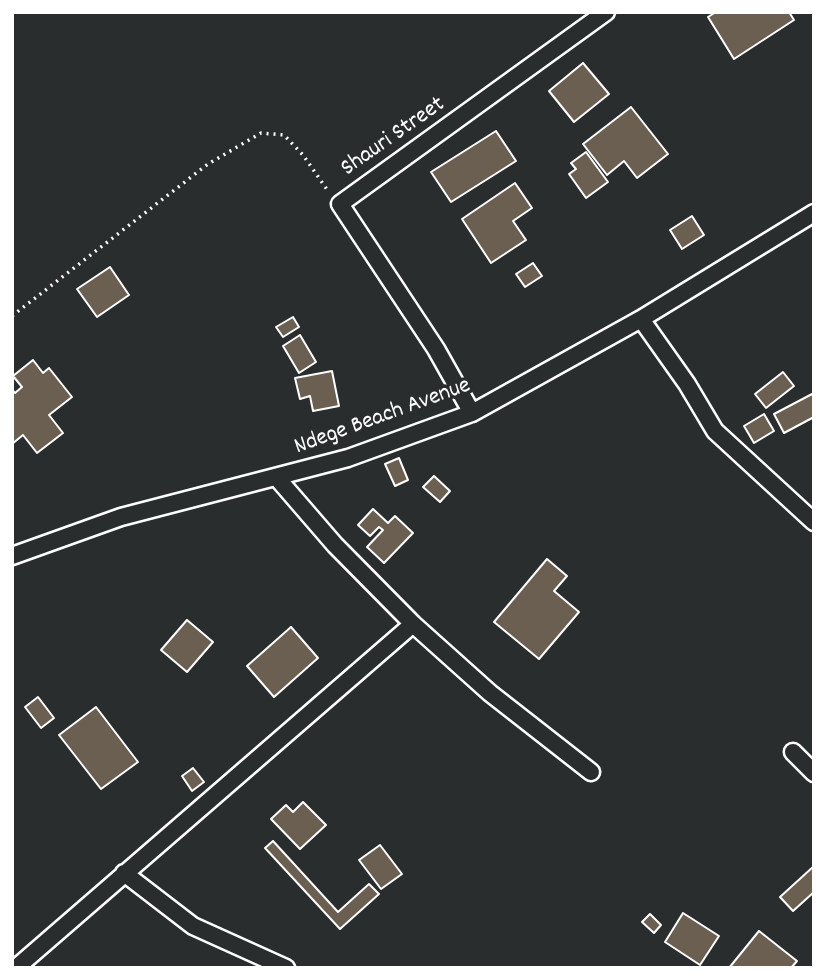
<!DOCTYPE html>
<style>
body{margin:0}
#map{position:relative;width:826px;height:980px;overflow:hidden;background:#2a2d2e;font-family:Dekko,sans-serif}
canvas{display:block}
.frame{position:absolute;inset:0;border:14px solid #fff;pointer-events:none}
</style>
<div id="map">
<canvas width="826" height="980"></canvas>
<div class="frame"></div>
</div>
<script>
const context = document.querySelector('canvas').getContext('2d');
context.lineJoin = 'round';
function paint(path, color) {
  context.fillStyle = color;
  context.fill(path, 'evenodd');
}
function toPath(rows) {
  const path = new Path2D();
  for (const r of rows) {
    path.moveTo(r[0], r[1]);
    for (let i = 2; i < r.length; i += 2) path.lineTo(r[i], r[i + 1]);
  }
  return path;
}
function strokePath(path, color, width, dash) {
  context.strokeStyle = color;
  context.lineWidth = width;
  context.lineCap = dash ? 'butt' : 'round';
  context.setLineDash(dash || []);
  context.stroke(path);
}
function drawText(font, color, halo, rows, align = 'center') {
  context.font = font + ' Dekko,sans-serif';
  context.lineWidth = 7;
  context.setLineDash([]);
  context.textBaseline = 'middle';
  context.strokeStyle = halo;
  context.fillStyle = color;
  for (const [text, x, y, turn = 0] of rows) {
    context.save();
    context.translate(x, y);
    context.rotate((+turn || 0) * Math.PI / 180);
    context.textAlign = isNaN(turn) ? turn : align;
    if (halo) context.strokeText(text, 0, 0);
    context.fillText(text, 0, 0);
    context.restore();
  }
}
const building = toPath([
 [716,12,789,12,794,20,734,59,708,17,716,12],
 [583,63,609,94,574,122,549,91,583,63],
 [631,107,668,154,637,178,624,161,607,175,583,144,631,107],
 [496,131,516,161,451,202,431,172,496,131],
 [586,152,608,182,586,198,569,174,576,169,571,163,586,152],
 [515,183,532,208,513,221,526,240,491,263,462,219,515,183],
 [692,216,704,235,682,249,670,230,692,216],
 [533,263,542,276,525,287,516,274,533,263],
 [110,267,129,295,97,317,77,289,110,267],
 [293,317,299,327,283,337,276,327,293,317],
 [300,335,316,362,299,373,283,346,300,335],
 [33,360,43,373,49,368,72,397,49,415,63,433,37,453,23,435,12,444,12,389,15,393,22,387,13,376,33,360],
 [332,371,339,406,313,411,310,396,300,399,295,378,332,371],
 [783,372,794,386,766,408,755,394,783,372],
 [814,393,814,417,784,433,774,414,814,393],
 [764,414,774,431,754,443,744,426,764,414],
 [399,458,408,480,395,486,385,464,399,458],
 [434,476,450,491,440,502,423,487,434,476],
 [373,509,388,523,395,516,413,533,384,563,367,547,383,530,379,527,370,536,358,525,373,509],
 [547,559,567,576,554,591,579,612,539,659,494,622,547,559],
 [187,620,213,642,187,672,161,650,187,620],
 [291,627,318,658,274,697,247,666,291,627],
 [38,697,54,718,41,728,25,707,38,697],
 [96,707,138,762,101,789,59,735,96,707],
 [193,768,204,782,192,791,182,776,193,768],
 [303,802,326,825,300,849,271,819,286,805,293,812,303,802],
 [273,841,338,912,369,884,379,894,340,929,265,848,273,841],
 [380,845,402,874,381,889,359,860,380,845],
 [814,866,814,892,793,911,780,897,814,866],
 [683,913,719,936,700,965,665,942,683,913],
 [650,914,661,925,654,933,642,922,650,914],
 [759,931,797,961,791,968,729,968,759,931]
]);
paint(building, '#6a5f51');
strokePath(building, '#fff', 2);
const minor = toPath([
 [641,319,687,384,715,431,814,522],
 [472,413,436,349,340,204,606,12],
 [278,479,335,545,413,624,490,693,591,772],
 [12,556,121,517,348,458,472,413,641,319,814,213],
 [793,752,814,773],
 [124,873,193,926,286,968],
 [16,968,413,624]
]);
strokePath(minor, '#fff', 21);
strokePath(toPath([
 [12,316,208,164,261,133,284,135,303,155,328,191]
]), '#fff', 3.5, [2, 5]);
strokePath(minor, '#2a2d2e', 16);
drawText('24px', '#fff', '#2a2d2e', [
 ["Shauri Street",394,138,-35],
 ["Ndege Beach Avenue",383,418,-20]
]);
</script>
